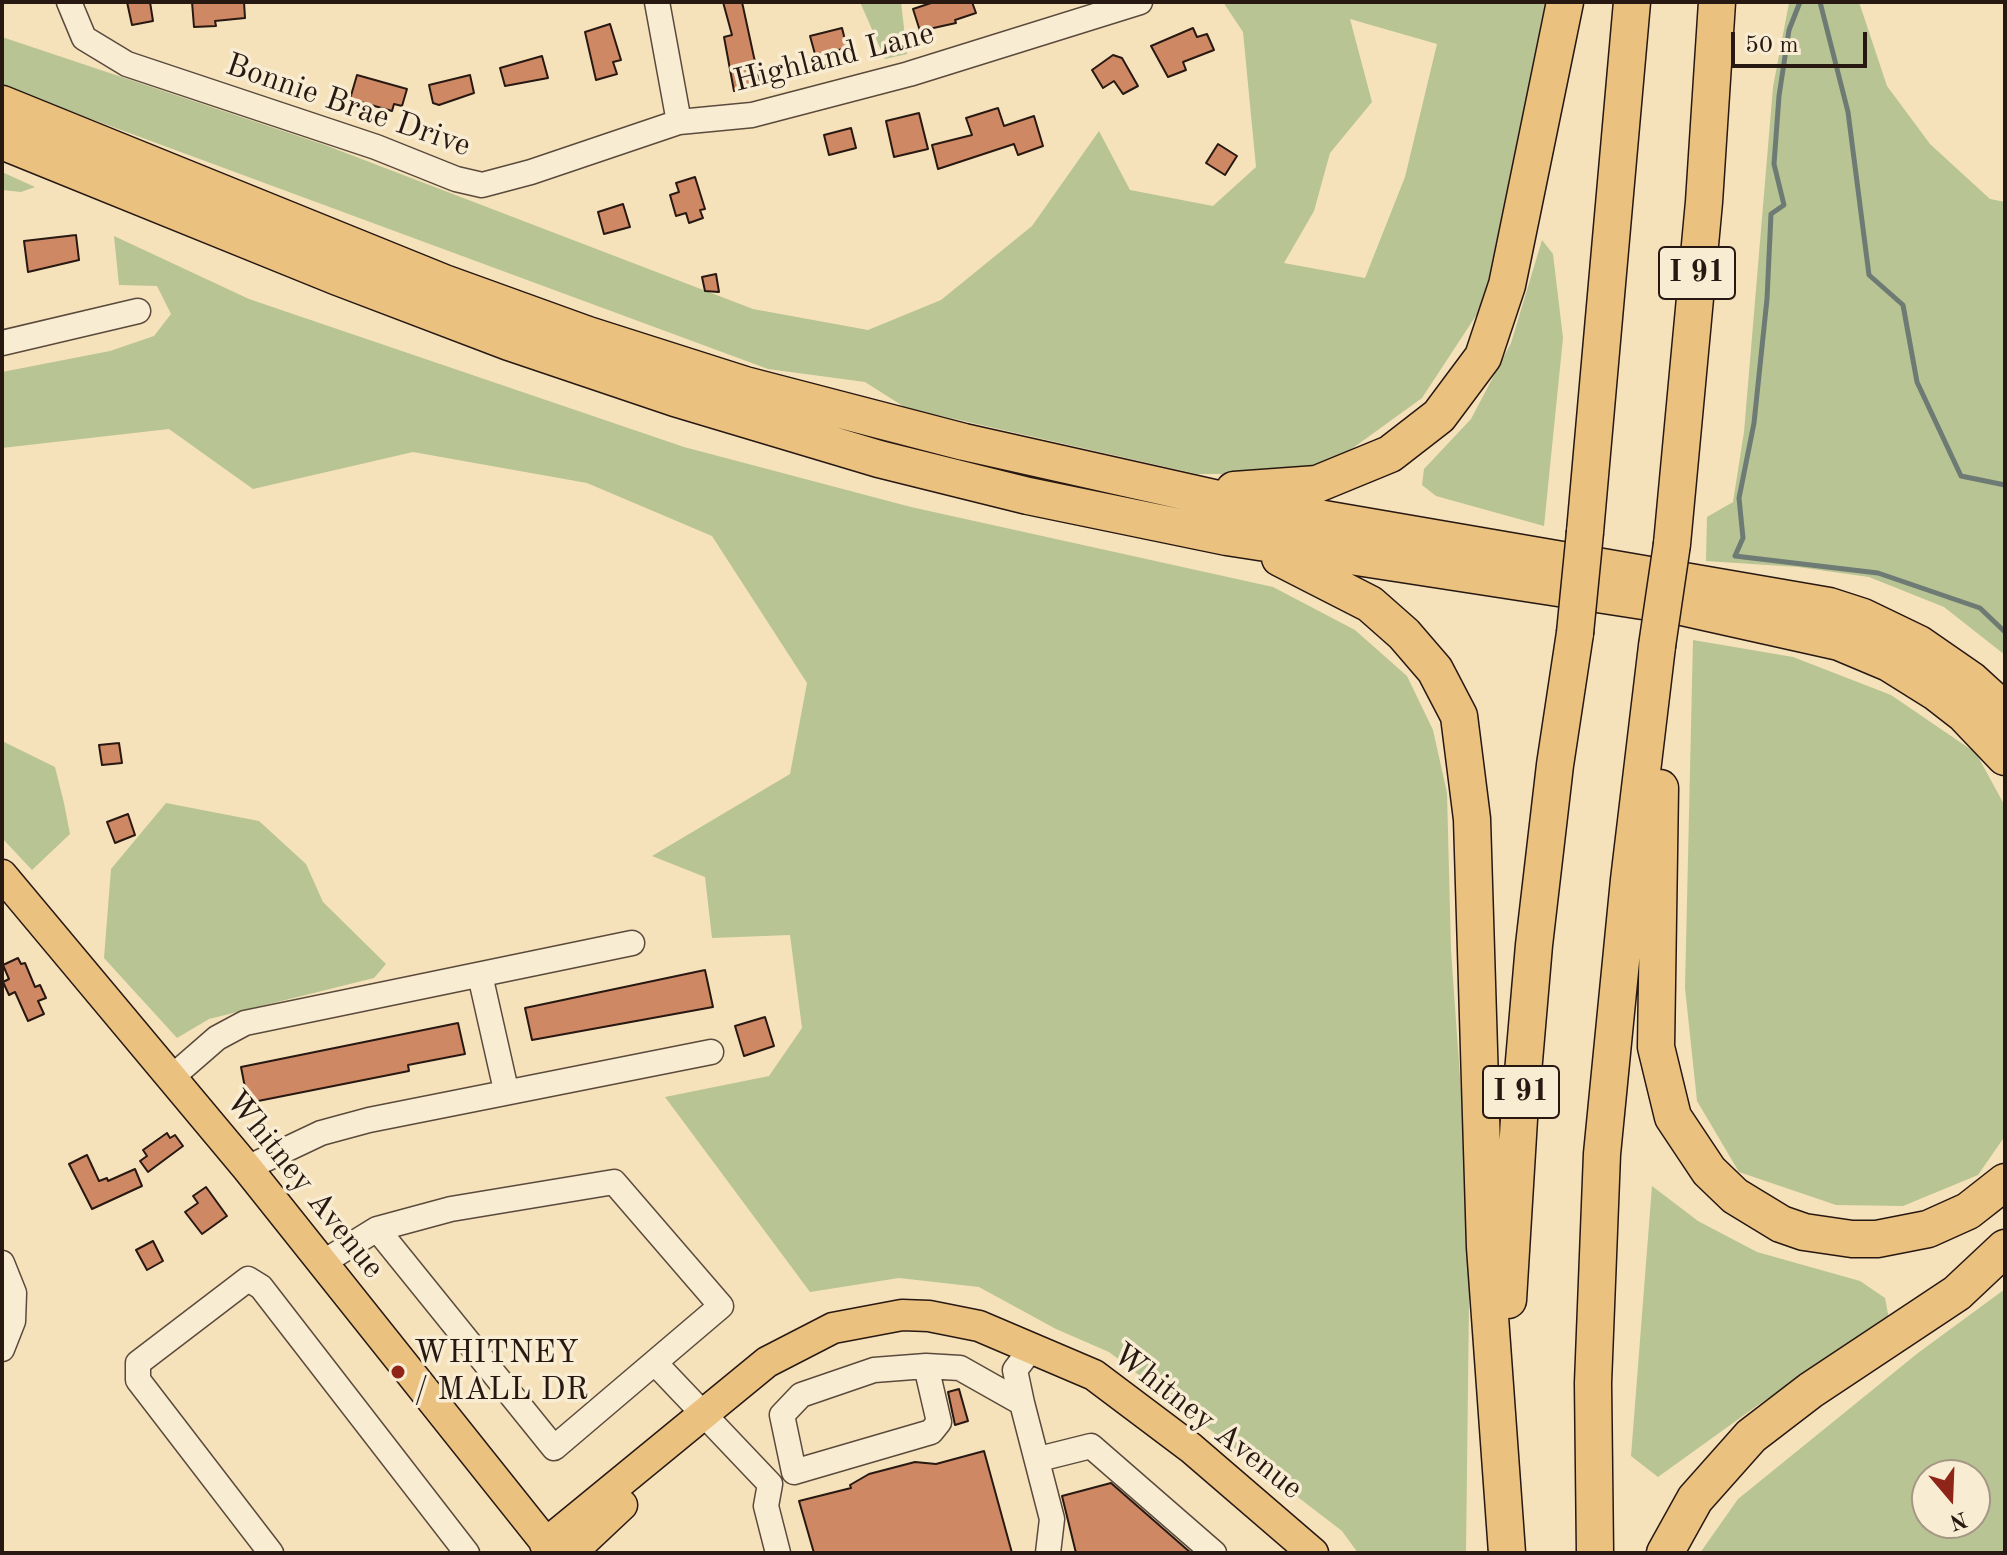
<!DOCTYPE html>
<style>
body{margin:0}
#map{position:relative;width:2007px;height:1555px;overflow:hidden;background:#f5e2bb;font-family:"Old Standard TT",serif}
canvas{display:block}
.frame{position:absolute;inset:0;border:4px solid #281812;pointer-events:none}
.north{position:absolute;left:1911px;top:1459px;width:80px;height:80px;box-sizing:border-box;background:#f8ecd3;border:2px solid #a59786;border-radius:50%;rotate:161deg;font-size:22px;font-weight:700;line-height:32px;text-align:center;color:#281812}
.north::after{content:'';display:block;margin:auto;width:28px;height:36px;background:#8f2418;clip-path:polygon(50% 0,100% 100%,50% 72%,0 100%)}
.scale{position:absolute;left:1731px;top:32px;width:136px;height:36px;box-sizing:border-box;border:4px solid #281812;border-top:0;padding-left:10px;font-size:24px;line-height:28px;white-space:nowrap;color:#281812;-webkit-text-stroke:6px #f8ecd3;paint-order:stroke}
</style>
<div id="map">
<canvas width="2007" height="1555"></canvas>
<div class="frame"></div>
<div class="north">N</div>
<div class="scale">50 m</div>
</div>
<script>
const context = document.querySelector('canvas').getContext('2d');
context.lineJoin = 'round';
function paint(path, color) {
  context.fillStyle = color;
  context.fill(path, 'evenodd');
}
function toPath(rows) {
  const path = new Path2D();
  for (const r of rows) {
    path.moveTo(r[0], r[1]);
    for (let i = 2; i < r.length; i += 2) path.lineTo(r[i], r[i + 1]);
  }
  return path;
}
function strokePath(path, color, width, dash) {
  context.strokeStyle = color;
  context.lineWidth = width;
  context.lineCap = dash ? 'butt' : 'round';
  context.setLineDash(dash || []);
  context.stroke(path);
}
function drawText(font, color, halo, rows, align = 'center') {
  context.font = font + ' "Old Standard TT",serif';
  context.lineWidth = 7;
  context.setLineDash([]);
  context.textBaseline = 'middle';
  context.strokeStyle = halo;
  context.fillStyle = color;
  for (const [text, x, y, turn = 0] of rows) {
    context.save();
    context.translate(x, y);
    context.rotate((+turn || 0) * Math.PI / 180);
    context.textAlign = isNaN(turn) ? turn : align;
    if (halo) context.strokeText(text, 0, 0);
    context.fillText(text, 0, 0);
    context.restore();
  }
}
paint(toPath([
 [860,2,901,2,907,54,885,59],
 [1223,2,1546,2,1483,305,1422,398,1346,453,1295,474,1197,474,906,408,865,382,768,369,2,86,2,37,325,145,753,309,868,330,941,300,1032,226,1099,131,1130,190,1213,206,1256,167,1243,32],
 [1350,19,1437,44,1405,177,1365,278,1284,263,1314,211,1330,153,1372,102],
 [1859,2,1887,86,1930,144,1990,199,2005,202,2005,655,1944,607,1869,577,1798,567,1706,561,1707,517,1733,502,1744,432,1773,87,1789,3],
 [2,172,35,187,21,192,2,190],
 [114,236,249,299,684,447,911,507,1273,587,1355,630,1407,676,1433,730,1447,793,1451,950,1470,1218,1466,1553,1358,1553,1342,1531,1109,1352,1056,1329,979,1287,899,1278,810,1292,665,1097,769,1076,802,1028,790,935,712,938,705,877,652,856,790,774,807,683,712,536,587,483,413,452,253,489,169,429,2,448,2,372,110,351,154,336,171,314,157,286,119,285],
 [1542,240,1553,254,1563,338,1544,526,1436,496,1422,485,1424,469,1471,419,1511,343],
 [1693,640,1793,657,1891,695,1976,753,2005,806,2005,1136,1978,1175,1903,1206,1836,1205,1739,1172,1697,1101,1685,988],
 [2,741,55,767,64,803,70,834,32,870,2,838],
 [166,803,259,821,306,864,323,902,386,964,374,978,209,1019,177,1038,104,958,111,869],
 [1652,1186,1698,1221,1757,1252,1860,1281,1885,1298,1889,1319,1758,1405,1658,1477,1631,1456],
 [2005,1289,2005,1553,1700,1553,1738,1499,1918,1353],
 [1927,1475,1975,1475,1975,1523,1927,1523]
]), '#b8c493');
strokePath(toPath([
 [1800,2,1789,30,1779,96,1774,164,1784,205,1771,214,1767,299,1754,423,1739,498,1743,538,1735,556,1878,573,1980,608,2005,632],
 [1820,2,1848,112,1869,275,1903,305,1917,382,1961,476,2005,485]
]), '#6e7b74', 5);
const building = toPath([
 [127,2,150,2,153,21,132,25,127,2],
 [192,2,244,2,245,18,215,21,216,26,194,27,192,2],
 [723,2,742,2,760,85,734,91,724,37,732,35,723,2],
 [934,2,972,2,976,13,955,20,956,23,920,31,913,9,934,2],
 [610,24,621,60,613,62,617,74,596,80,585,32,610,24],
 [842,28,847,48,834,51,836,61,818,65,810,36,842,28],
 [1193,28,1197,37,1207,34,1214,50,1183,62,1186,70,1168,77,1151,46,1193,28],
 [1113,55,1122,58,1138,86,1123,94,1114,81,1103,88,1092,70,1113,55],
 [542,56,548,78,505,86,500,68,542,56],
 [357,75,407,89,402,106,394,104,392,111,350,99,357,75],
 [470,75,474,93,439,105,433,103,429,85,470,75],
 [998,108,1004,126,1034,116,1043,146,1018,155,1014,144,938,169,932,145,972,135,966,118,998,108],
 [919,113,928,149,894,157,886,121,919,113],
 [851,128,856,148,829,155,824,135,851,128],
 [1218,144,1237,156,1225,175,1206,163,1218,144],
 [695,177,705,209,700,210,703,218,689,223,686,213,676,216,670,195,679,192,676,183,695,177],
 [623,204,630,227,604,234,598,212,623,204],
 [76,235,79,260,28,272,24,241,76,235],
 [716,274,719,292,705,291,702,277,716,274],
 [119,743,122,763,102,765,99,745,119,743],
 [128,814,135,835,115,843,107,822,128,814],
 [18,958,21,964,25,963,35,987,40,985,46,998,38,1001,44,1014,28,1021,15,992,9,995,3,982,9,979,3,965,18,958],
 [705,970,713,1007,532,1040,525,1008,705,970],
 [765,1017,774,1046,744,1056,735,1026,765,1017],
 [458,1023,465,1054,408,1065,409,1071,248,1103,241,1067,458,1023],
 [167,1133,170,1138,175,1135,183,1146,148,1172,140,1161,147,1156,143,1150,167,1133],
 [87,1155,99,1181,107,1178,108,1181,135,1169,142,1186,92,1209,69,1164,87,1155],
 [206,1187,227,1216,202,1234,185,1212,198,1203,193,1196,206,1187],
 [153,1241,163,1261,147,1270,136,1250,153,1241],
 [959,1389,968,1421,955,1425,948,1392,959,1389],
 [984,1451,1012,1553,814,1553,799,1501,851,1488,850,1485,869,1474,915,1462,936,1464,984,1451],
 [1111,1483,1191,1553,1076,1553,1062,1496,1111,1483]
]);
paint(building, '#ce8864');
strokePath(building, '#281812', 2);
const minor = toPath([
 [69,2,84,38,127,64,376,147,456,179,482,185,531,172,679,122,752,115,909,74,1140,2],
 [657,2,679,122],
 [2,343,138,311],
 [480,975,506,1090],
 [171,1078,217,1038,245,1023,632,943],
 [247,1168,321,1133,369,1120,711,1052],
 [2,1263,14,1293,13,1321,2,1349],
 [322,1263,377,1229,554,1448,721,1306,614,1182,451,1209,377,1229],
 [655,1363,770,1484,766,1506,778,1553],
 [926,1366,939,1422,931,1432,794,1472,782,1415,801,1395,874,1370,926,1366,960,1368,1022,1403,1052,1519,1048,1553],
 [1022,1403,1015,1370,1031,1349],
 [1039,1459,1091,1446,1214,1553],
 [271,1553,138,1380,138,1363,248,1279,261,1287,467,1553]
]);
const major = toPath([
 [2,875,247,1168,554,1553],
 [545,1544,767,1362,833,1328,902,1315,929,1316,979,1326,1094,1375,1191,1448,1313,1553],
 [571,1553,622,1505]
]);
const highway = toPath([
 [2,104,444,283,588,335,745,385,964,442,1254,507,1829,606,1863,617,1919,644,1971,680,2005,711],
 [2,141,338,277,509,342,675,398,879,459,1028,496,1227,537,1682,607,1839,642,1889,663,1937,693,1964,714,2005,757],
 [1234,490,1317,484,1390,454,1439,416,1483,357,1507,285,1565,2],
 [1585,532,1632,2],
 [1672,544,1704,202,1717,2],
 [1280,558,1370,604,1404,634,1435,670,1459,716,1472,819,1485,1247,1507,1553],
 [1660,788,1656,1047,1673,1117,1709,1171,1735,1196,1781,1224,1804,1232,1852,1239,1877,1239,1928,1229,1968,1211,2005,1182],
 [1508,1300,1519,1119,1534,945,1555,765,1575,633],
 [1595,1553,1593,1383,1602,1154,1629,880,1657,646],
 [1665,1553,1695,1499,1751,1436,1811,1390,1957,1293,2005,1248]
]);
strokePath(minor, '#5b4a3c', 27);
strokePath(major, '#281812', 33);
strokePath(highway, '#281812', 39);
strokePath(minor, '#f8ecd3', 24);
strokePath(major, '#eac17e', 30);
strokePath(highway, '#eac17e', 36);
const highwayBridge = toPath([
 [1575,633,1585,532],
 [1657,646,1672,544]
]);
strokePath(highwayBridge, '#281812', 39, []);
strokePath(highwayBridge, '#eac17e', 36);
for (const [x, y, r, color] of [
 [398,1372,8,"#8f2418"]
]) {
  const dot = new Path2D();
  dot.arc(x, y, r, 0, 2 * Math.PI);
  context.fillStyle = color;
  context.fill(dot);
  strokePath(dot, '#f8ecd3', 3);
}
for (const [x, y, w] of [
 [1697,273,76],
 [1521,1092,76]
]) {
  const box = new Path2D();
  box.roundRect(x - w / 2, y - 26, w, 52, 6);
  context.fillStyle = '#f8ecd3';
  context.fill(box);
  strokePath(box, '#281812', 2);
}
drawText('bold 30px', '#281812', null, [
 ["I 91",1697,273],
 ["I 91",1521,1092]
]);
drawText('32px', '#281812', '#f8ecd3', [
 ["Highland Lane",834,58,-14],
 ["Bonnie Brae Drive",348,106,19],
 ["Whitney Avenue",304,1185,51],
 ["Whitney Avenue",1207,1422,38]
]);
drawText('32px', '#281812', '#f8ecd3', [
 ["WHITNEY",414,1354],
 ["/ MALL DR",414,1391]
], 'left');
</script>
